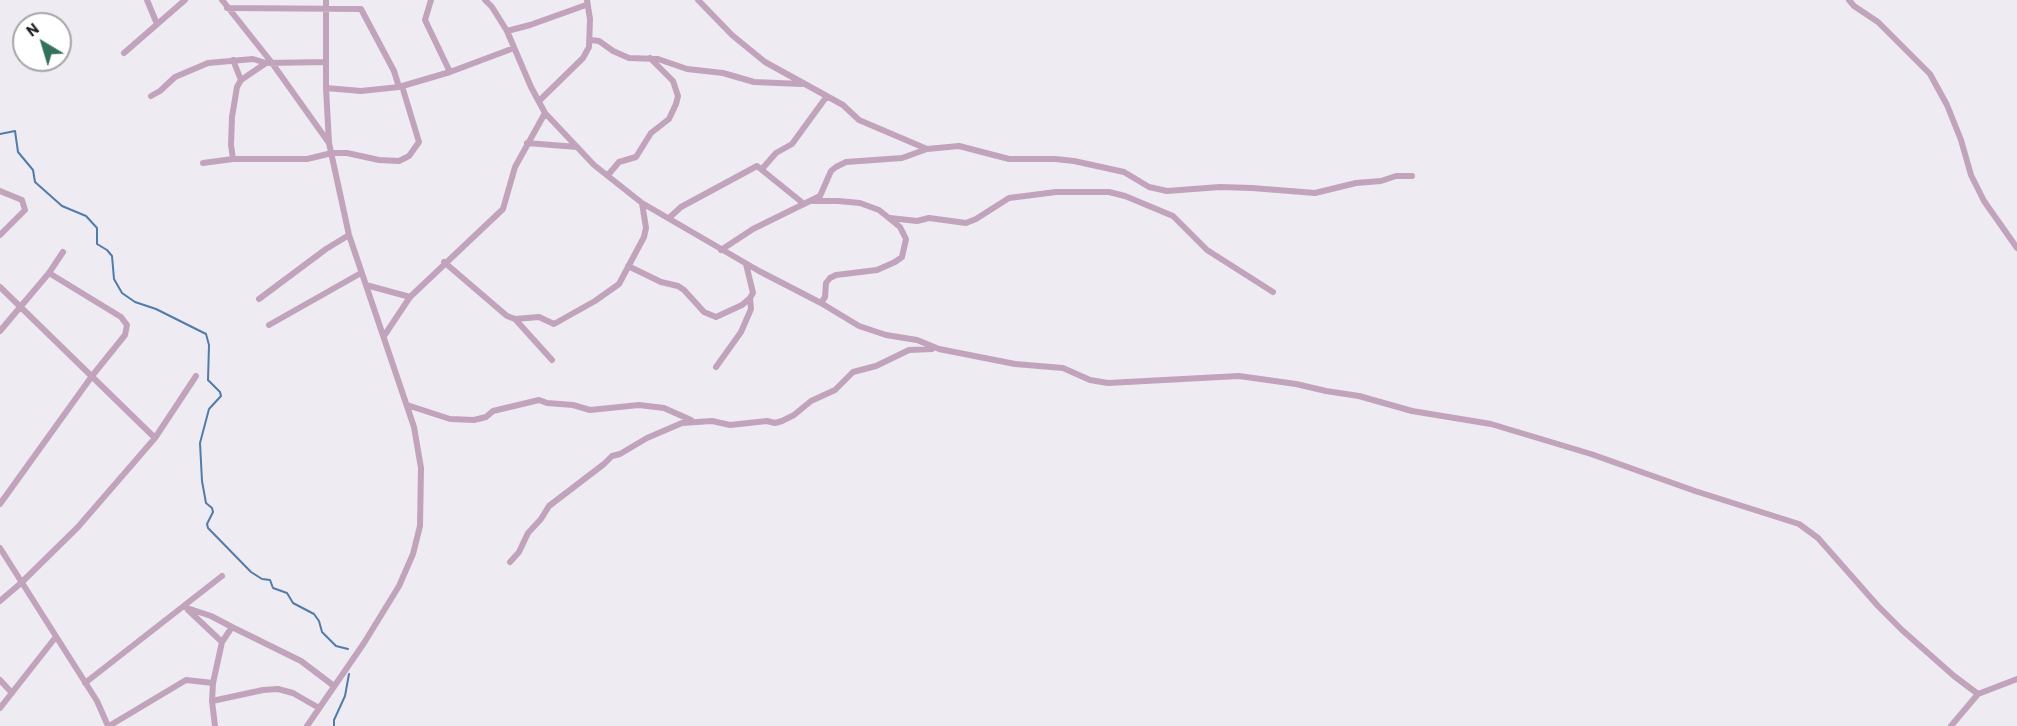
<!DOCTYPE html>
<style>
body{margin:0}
#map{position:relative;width:2017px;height:726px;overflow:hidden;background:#efebf3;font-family:Barlow,sans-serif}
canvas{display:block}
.north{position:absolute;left:12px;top:12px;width:60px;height:60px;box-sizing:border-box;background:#fff;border:2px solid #a5a5a6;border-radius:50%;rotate:322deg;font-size:16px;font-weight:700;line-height:24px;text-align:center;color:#1e1d20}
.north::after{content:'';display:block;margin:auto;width:21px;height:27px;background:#33715d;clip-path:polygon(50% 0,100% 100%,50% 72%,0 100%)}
</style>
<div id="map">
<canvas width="2017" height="726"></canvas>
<div class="north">N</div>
</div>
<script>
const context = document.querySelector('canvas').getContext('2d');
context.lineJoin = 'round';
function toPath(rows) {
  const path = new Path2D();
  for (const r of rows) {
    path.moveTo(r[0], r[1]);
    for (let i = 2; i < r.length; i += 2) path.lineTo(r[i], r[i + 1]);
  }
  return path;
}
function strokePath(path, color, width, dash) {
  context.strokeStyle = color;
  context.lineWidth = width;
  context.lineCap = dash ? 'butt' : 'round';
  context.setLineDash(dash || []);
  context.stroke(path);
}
strokePath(toPath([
 [0,134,15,131,18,152,33,170,35,182,62,206,86,216,97,228,97,244,107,250,112,256,114,279,122,293,135,302,156,309,206,334,209,345,208,380,220,392,221,396,209,409,200,443,202,481,206,503,212,508,213,512,207,524,208,528,251,572,262,579,270,580,273,588,287,593,293,603,314,614,319,621,322,632,336,646,348,649],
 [334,726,334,720,345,696,349,674]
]), '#527ca8', 2);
strokePath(toPath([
 [147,0,157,24],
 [222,0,272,63,329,143],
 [431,0,425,20,450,72],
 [485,0,492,7,507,31,531,87,545,113,594,165,642,203,759,271,821,303,859,326,886,335,917,340,939,349,1015,364,1063,368,1090,380,1108,383,1239,376,1296,384,1326,391,1359,396,1412,411,1491,424,1591,454,1695,491,1799,524,1818,538,1878,606,1902,630,1954,676,1978,694],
 [698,0,732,35,765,62,843,105,859,120,927,149],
 [1849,0,1854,6,1878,22,1930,74,1947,105,1961,140,1971,175,1984,201,2017,248],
 [227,8,361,9,394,71,399,87],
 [507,31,530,25,586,5],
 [591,40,599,41,613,51,629,58,658,59,687,69,723,73,754,82,801,84],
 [124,53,185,0],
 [233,60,241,80],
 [326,88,361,91,399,87,450,72,514,48],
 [151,96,160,91,175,77,208,63,253,59,266,63,326,62],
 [539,101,583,58,589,47,590,19,587,0],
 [527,143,577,147],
 [233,159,231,145,232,117,237,87,241,80,266,63],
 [203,163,233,159,307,159,332,153,347,153,379,160,399,161,409,156,419,142,402,86],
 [762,169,776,153,792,144,827,96],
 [608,175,619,162,636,157,651,133,669,119,676,104,678,96,673,81,650,58],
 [0,191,22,200,25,210,0,235],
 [813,201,838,201,860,203,879,210,900,227,906,239,902,257,895,262,877,270,836,275,830,278,826,283,825,297,821,303],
 [669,218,681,207,757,166,804,204],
 [890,218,917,221,929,218,966,223,976,219,1009,198,1056,192,1109,192,1125,196,1173,216,1207,250,1273,292],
 [721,250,753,229,820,196,831,171,836,167,846,162,902,158,927,149,959,146,1009,159,1055,159,1074,161,1124,172,1149,187,1167,191,1220,187,1252,188,1315,193,1356,183,1381,181,1396,176,1412,176],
 [444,262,507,316,515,319,539,317,554,324,595,301,619,284,644,237,646,228,642,203],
 [628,266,661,282,678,286,684,290,704,312,716,317,742,305,750,298],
 [366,285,410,297],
 [0,287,155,438],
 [259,299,326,249,349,235],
 [515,319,552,360],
 [269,325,361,273],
 [0,331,49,273,63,252],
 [384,336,410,297,503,209,515,167,545,113],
 [716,367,741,332,751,309,750,298,753,293,746,264],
 [407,405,450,419,474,420,486,417,493,411,539,400,547,403,573,405,590,410,639,405,664,408,691,420],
 [0,504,92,376,125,335,127,325,121,317,49,273],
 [0,548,97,701,108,726],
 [510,562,519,552,528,533,541,519,549,506,604,464,612,456,620,454,647,438,682,423,712,421,730,425,767,421,775,423,782,421,794,415,811,401,835,390,853,372,876,366,909,350,932,349],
 [0,601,21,583,78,527,155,438,196,376],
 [184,607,211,616,232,627],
 [187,609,222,642],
 [0,680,12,693],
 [85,683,222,576],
 [212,701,263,690,278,689,293,693,319,708],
 [0,708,55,638],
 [109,726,186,680,213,683],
 [215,726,212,701,213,683,222,642,232,627,301,661,334,686],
 [307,726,364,643,399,586,413,554,420,526,421,468,414,427,349,235,329,143,326,88,326,0],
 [1951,726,1978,694,2017,679]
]), '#c2a3bc', 6);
</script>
